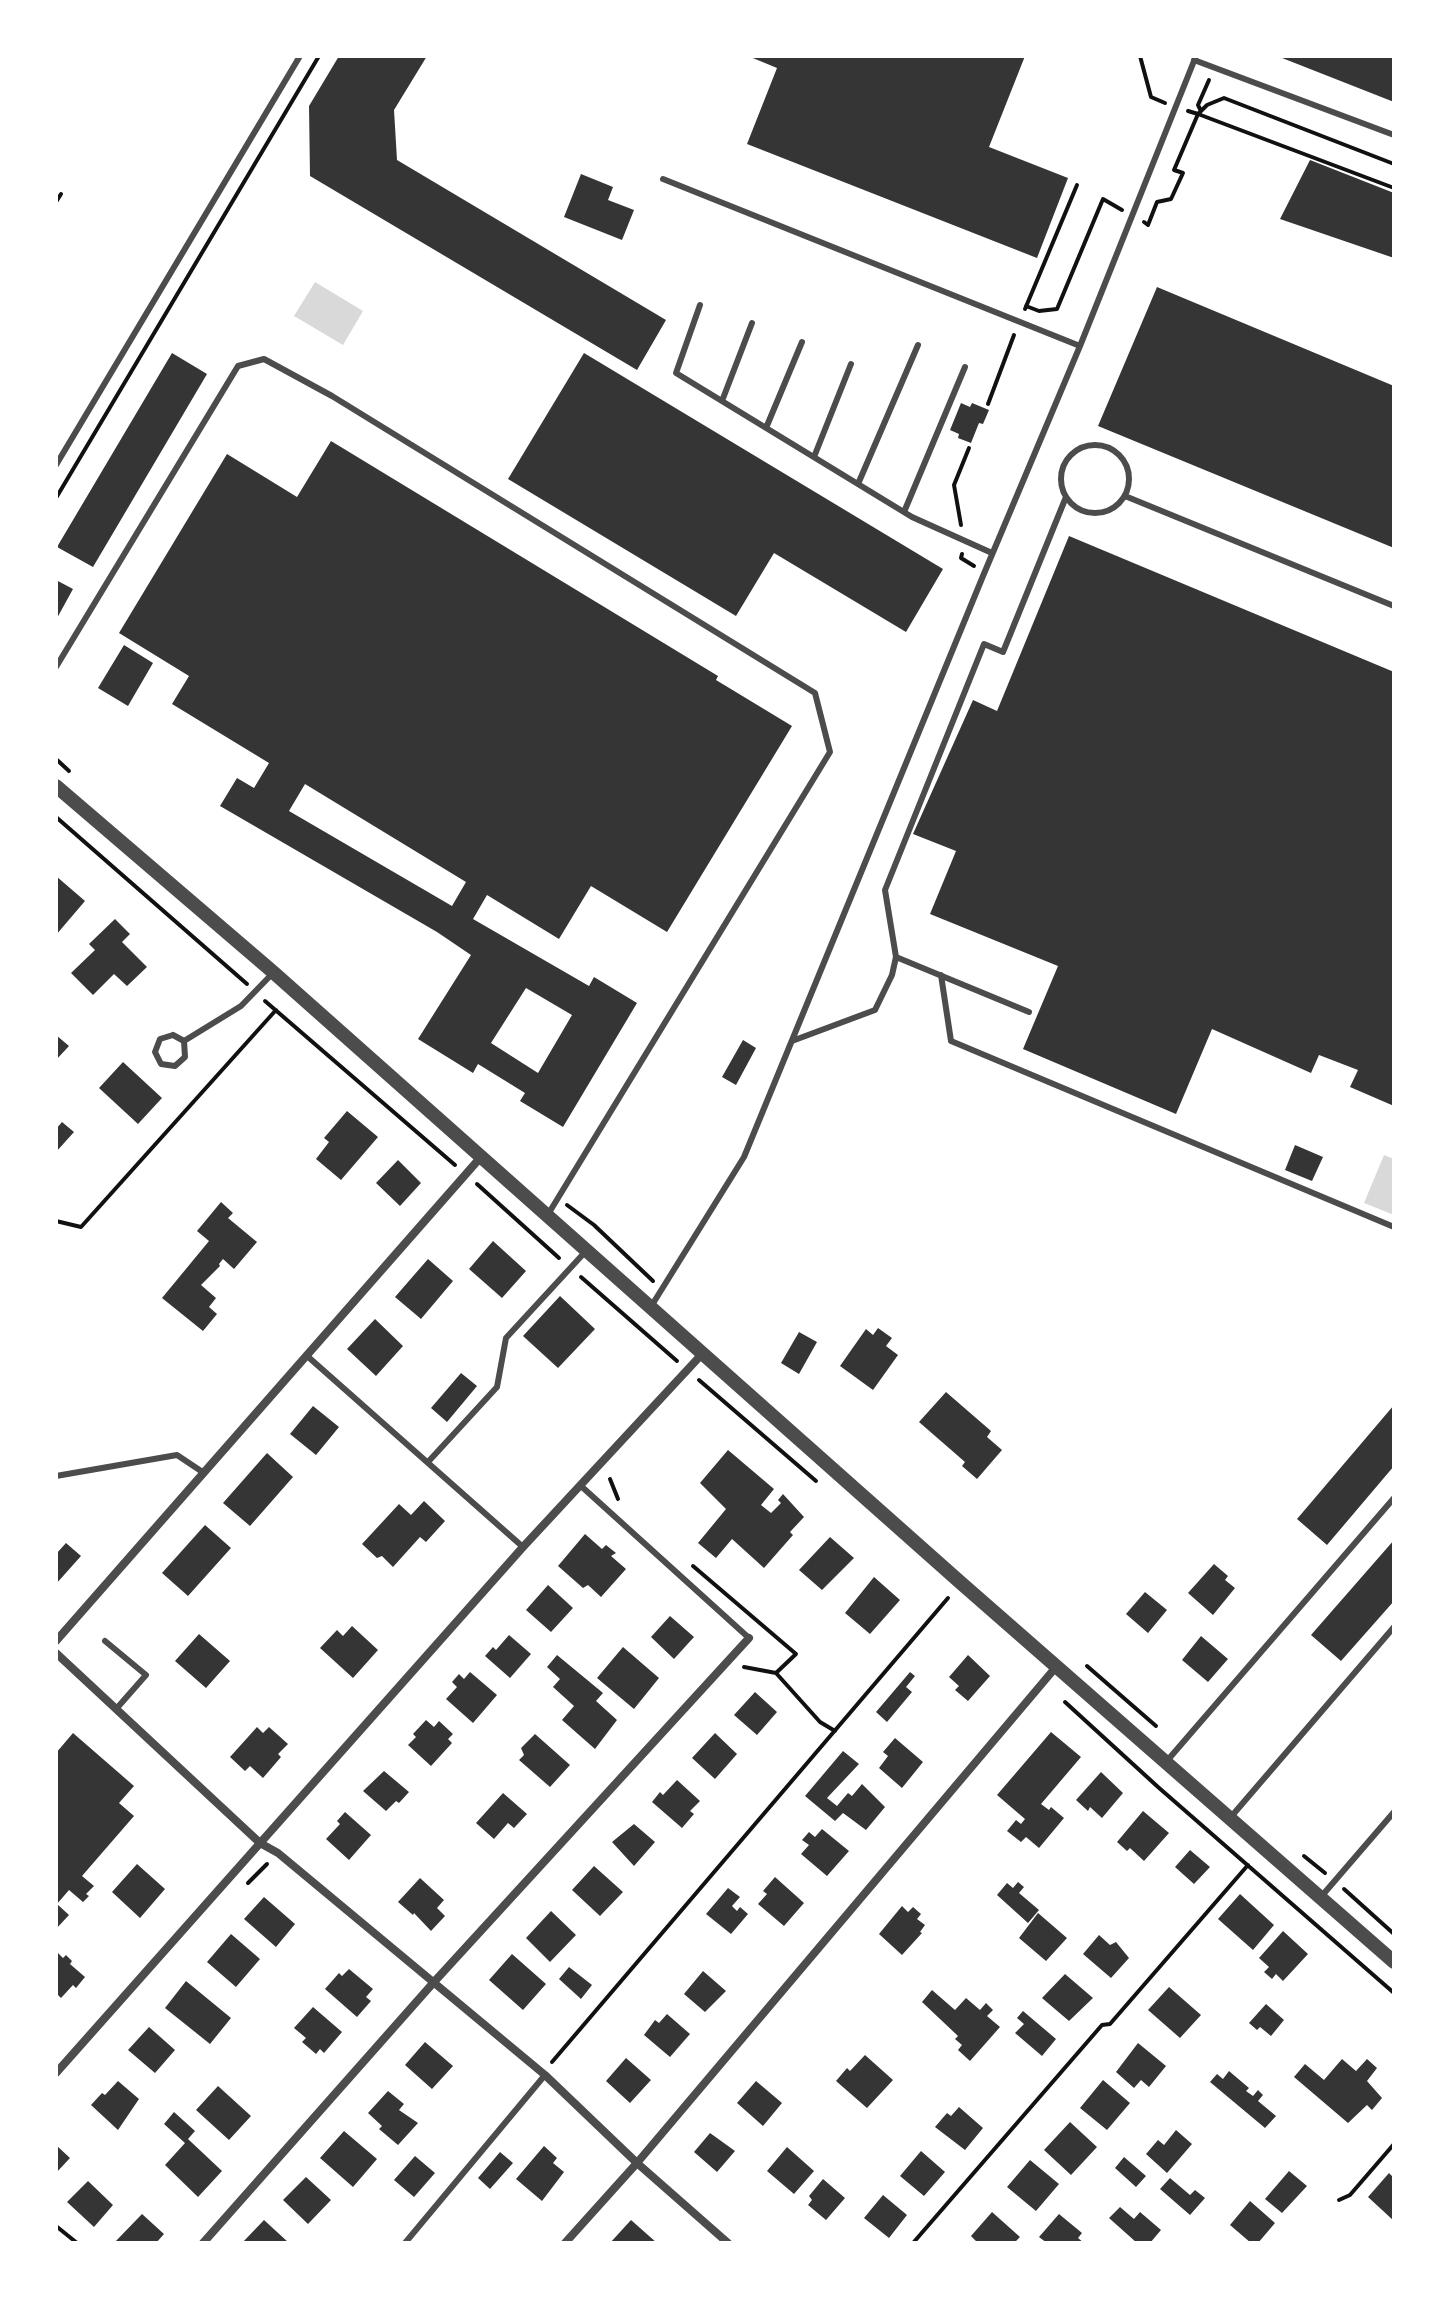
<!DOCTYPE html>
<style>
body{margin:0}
#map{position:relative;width:1450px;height:2299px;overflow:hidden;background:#fff;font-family:Manrope,sans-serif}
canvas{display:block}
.frame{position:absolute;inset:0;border:58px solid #fff;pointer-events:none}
</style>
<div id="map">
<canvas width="1450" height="2299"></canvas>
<div class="frame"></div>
</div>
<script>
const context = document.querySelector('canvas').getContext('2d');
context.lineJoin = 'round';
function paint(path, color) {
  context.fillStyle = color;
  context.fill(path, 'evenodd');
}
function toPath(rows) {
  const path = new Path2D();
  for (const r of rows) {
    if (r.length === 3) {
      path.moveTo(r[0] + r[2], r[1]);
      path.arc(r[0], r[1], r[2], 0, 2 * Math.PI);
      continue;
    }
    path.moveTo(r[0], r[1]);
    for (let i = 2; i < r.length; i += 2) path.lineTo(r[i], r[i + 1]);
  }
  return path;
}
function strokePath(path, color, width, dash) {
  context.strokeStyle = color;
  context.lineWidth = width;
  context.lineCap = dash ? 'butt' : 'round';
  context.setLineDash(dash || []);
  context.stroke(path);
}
paint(toPath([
 [315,282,363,311,343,345,294,316],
 [1384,1155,1394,1159,1394,1215,1364,1203]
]), '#d9d9d9');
paint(toPath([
 [339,56,427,56,394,110,397,160,666,320,637,370,310,176,309,106],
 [748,56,1025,56,989,147,1068,178,1037,258,747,144,777,68],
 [1277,56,1394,56,1394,102],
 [1310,160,1394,193,1394,258,1280,219],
 [581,174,613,187,608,200,634,210,622,240,564,217],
 [1157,287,1394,386,1394,548,1098,426],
 [172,353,207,374,93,567,57,547],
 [584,353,943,569,906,632,774,553,736,616,508,479],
 [961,403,970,407,972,403,989,410,983,424,979,423,971,443,958,438,959,434,950,430],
 [331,441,718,676,716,680,792,726,667,932,591,886,559,939,487,895,473,919,589,986,594,977,637,1003,563,1127,520,1101,525,1093,478,1064,473,1073,418,1039,471,955,437,932,220,806,237,778,254,788,269,763,172,704,189,676,119,633,227,454,297,497],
 [305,784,466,882,452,906,289,811],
 [526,988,572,1015,538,1073,491,1043],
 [1069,536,1394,672,1394,1106,1350,1087,1358,1070,1319,1055,1311,1073,1212,1029,1176,1114,1023,1049,1058,966,930,914,956,851,913,834,973,700,997,711],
 [56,580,73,589,56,620],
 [124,645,153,663,128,706,98,688],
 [56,876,85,901,56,935],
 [115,919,130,934,122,942,147,967,127,986,114,974,93,995,71,973,95,950,89,944],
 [56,1035,69,1046,56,1060],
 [743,1040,756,1048,736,1085,722,1077],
 [123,1062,162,1098,138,1124,99,1088],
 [347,1111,378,1137,341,1180,316,1159,329,1142,324,1138],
 [62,1122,74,1132,56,1152,56,1129],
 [1295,1145,1323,1157,1312,1181,1285,1170],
 [398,1160,421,1183,400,1206,376,1183],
 [221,1202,233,1213,228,1218,257,1242,234,1269,223,1259,219,1264,220,1266,201,1285,216,1298,209,1307,217,1314,203,1331,162,1298,209,1241,197,1231],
 [493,1241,526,1271,502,1298,469,1269],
 [428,1259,453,1281,421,1319,395,1297],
 [560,1296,595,1329,558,1368,523,1336],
 [375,1319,403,1346,376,1376,347,1349],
 [878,1328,892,1338,886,1346,898,1355,873,1390,840,1366,866,1329,873,1335],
 [799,1332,817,1342,799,1374,781,1363],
 [461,1373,477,1386,447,1422,431,1408],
 [946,1392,991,1431,987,1437,1002,1450,977,1479,962,1466,965,1462,919,1422],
 [1394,1405,1394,1466,1327,1545,1297,1519],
 [313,1406,339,1427,316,1455,290,1434],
 [728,1450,774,1489,761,1505,771,1513,781,1503,778,1500,783,1494,804,1517,790,1532,793,1535,764,1568,732,1539,716,1558,698,1543,726,1509,700,1483],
 [267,1453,293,1477,250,1526,223,1503],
 [424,1501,445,1521,426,1542,420,1537,393,1567,382,1556,377,1558,362,1544,399,1504,411,1515],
 [205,1525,231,1548,188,1596,162,1573],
 [585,1534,602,1549,606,1545,616,1553,611,1556,626,1569,601,1597,588,1585,583,1588,558,1566],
 [830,1537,854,1558,822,1590,799,1570],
 [1394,1540,1394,1601,1341,1661,1311,1635],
 [66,1543,81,1556,56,1584,56,1554],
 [1214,1564,1228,1576,1225,1580,1235,1588,1213,1615,1188,1593],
 [874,1577,900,1600,870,1634,845,1613],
 [548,1585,573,1608,551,1632,526,1610],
 [1145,1592,1167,1610,1148,1633,1126,1614],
 [670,1616,694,1637,674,1659,651,1637],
 [352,1626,378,1650,353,1678,320,1648,337,1630,343,1636],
 [199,1634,230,1661,206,1688,175,1661],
 [509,1635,531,1654,510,1678,485,1656,493,1647,496,1650],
 [1201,1636,1228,1659,1208,1682,1182,1660],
 [623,1647,659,1678,634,1709,597,1678],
 [557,1655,603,1693,596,1701,617,1720,595,1749,562,1720,574,1706,553,1687,560,1679,547,1667],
 [968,1655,990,1676,968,1701,955,1690,959,1686,949,1677],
 [470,1672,497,1695,473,1723,446,1699,457,1687,452,1682,459,1674,464,1679],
 [910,1672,915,1676,906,1687,912,1692,887,1722,876,1712],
 [755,1692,777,1712,757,1735,734,1715],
 [426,1720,434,1727,439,1721,453,1734,448,1739,452,1743,431,1766,408,1745,416,1737,413,1734],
 [257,1727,263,1733,269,1727,288,1744,278,1754,281,1757,263,1778,250,1766,245,1771,230,1757],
 [1051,1732,1081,1757,1041,1804,1049,1810,1051,1807,1064,1818,1039,1848,1026,1837,1021,1842,1007,1831,1016,1820,1021,1824,1025,1819,997,1795],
 [73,1733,134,1786,119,1803,134,1816,82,1876,94,1886,86,1894,89,1896,83,1902,69,1890,57,1904,69,1915,56,1929,56,1753],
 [715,1733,737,1754,715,1779,692,1758],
 [535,1734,570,1765,550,1787,519,1760,524,1755,521,1748],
 [895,1738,923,1762,902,1788,879,1768,888,1756,883,1752],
 [843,1751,859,1764,827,1798,837,1806,848,1793,852,1796,862,1784,885,1807,866,1830,843,1813,835,1821,805,1796],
 [384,1771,409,1792,399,1803,396,1801,386,1811,363,1791],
 [1101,1772,1123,1793,1102,1818,1090,1807,1088,1811,1076,1800],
 [677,1780,700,1801,690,1811,694,1814,682,1828,652,1802,660,1792,663,1795],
 [503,1793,527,1814,514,1828,508,1823,494,1839,476,1823],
 [1143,1811,1169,1833,1144,1861,1130,1848,1127,1851,1117,1842],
 [345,1812,371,1835,349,1860,326,1839,340,1824,337,1821],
 [634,1824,655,1842,634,1866,612,1842],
 [822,1829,849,1851,827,1876,801,1854,809,1845,802,1840,809,1832,815,1837],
 [1190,1850,1210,1867,1194,1884,1175,1867],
 [137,1864,165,1889,140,1918,112,1892],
 [594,1866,623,1892,600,1916,572,1890],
 [775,1877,804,1903,784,1926,758,1904,767,1894,763,1891],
 [420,1878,444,1900,437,1908,445,1916,431,1931,414,1913,413,1915,398,1902],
 [1018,1882,1024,1887,1019,1893,1039,1910,1028,1923,997,1895,1007,1883,1013,1888],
 [728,1888,740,1897,732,1906,737,1911,740,1907,748,1914,731,1934,706,1914],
 [1240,1894,1274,1925,1253,1950,1218,1919],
 [264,1897,295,1924,276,1947,244,1919],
 [902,1906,908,1912,913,1907,921,1914,917,1919,925,1925,920,1932,922,1933,902,1955,879,1934],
 [551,1911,576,1935,550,1962,526,1938],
 [1038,1913,1067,1938,1046,1961,1019,1938],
 [1283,1931,1308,1954,1283,1981,1276,1974,1272,1979,1264,1972,1269,1967,1259,1958],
 [231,1934,260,1959,236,1987,207,1962],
 [1099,1935,1110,1945,1116,1942,1129,1958,1111,1978,1083,1954],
 [58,1953,63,1958,66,1955,72,1961,70,1964,85,1977,76,1988,73,1985,61,1998,56,1993],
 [512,1954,546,1984,523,2010,489,1980],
 [569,1967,592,1985,581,1999,559,1979],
 [349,1969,373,1989,366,1997,371,2001,357,2017,325,1989,339,1973,342,1976],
 [703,1971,726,1991,705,2012,684,1994],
 [1065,1974,1093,1998,1069,2021,1042,1998],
 [186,1981,231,2018,210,2044,165,2008],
 [1169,1987,1201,2015,1180,2038,1148,2010],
 [932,1990,955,2010,966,1998,980,2010,986,2003,993,2010,987,2016,1000,2027,970,2061,958,2050,962,2045,955,2039,958,2036,922,2002],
 [1266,2004,1284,2020,1271,2036,1260,2027,1257,2030,1249,2023],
 [313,2007,342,2032,324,2053,320,2049,316,2054,302,2042,306,2038,294,2028],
 [1023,2011,1056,2039,1042,2056,1015,2033,1024,2024,1017,2018],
 [667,2014,690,2034,670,2057,644,2035,655,2020,659,2023],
 [149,2027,175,2050,155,2073,128,2050],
 [425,2042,453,2066,432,2089,405,2065],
 [1138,2043,1166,2066,1149,2087,1141,2080,1134,2088,1116,2072],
 [865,2055,893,2080,867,2108,836,2081,847,2068,850,2071],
 [626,2058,651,2080,630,2103,606,2081],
 [1342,2059,1356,2071,1367,2059,1377,2068,1367,2081,1382,2098,1372,2110,1367,2105,1348,2123,1294,2077,1305,2064,1324,2080],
 [1229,2071,1249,2088,1246,2091,1253,2096,1258,2090,1263,2095,1258,2101,1276,2116,1265,2128,1210,2082,1217,2074,1223,2079],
 [1103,2080,1130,2103,1107,2130,1080,2108],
 [118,2081,139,2099,118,2130,91,2105,102,2093,105,2095],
 [756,2081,782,2103,763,2126,737,2103],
 [218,2086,251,2116,229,2140,196,2110],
 [388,2091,404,2104,399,2110,418,2123,398,2145,379,2129,382,2126,368,2113],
 [959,2107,983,2128,965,2150,935,2127,947,2113,951,2116],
 [174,2112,195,2131,188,2139,222,2171,198,2197,165,2165,185,2143,164,2124],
 [1070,2122,1097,2147,1071,2175,1044,2150],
 [1176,2130,1192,2144,1167,2173,1146,2154,1158,2140,1164,2145],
 [344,2131,377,2159,353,2187,320,2158],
 [710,2133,735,2151,717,2172,694,2152],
 [56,2145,70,2158,56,2173],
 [544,2146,557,2158,553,2163,564,2172,542,2201,516,2179],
 [787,2147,814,2171,794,2194,767,2171],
 [921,2151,945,2172,924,2196,900,2176],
 [500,2152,513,2163,490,2189,478,2178],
 [415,2156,435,2173,414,2197,394,2180],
 [1124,2157,1146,2176,1136,2187,1115,2168],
 [1030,2160,1059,2184,1036,2211,1007,2187],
 [1289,2171,1307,2186,1282,2213,1265,2199],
 [1389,2173,1394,2178,1394,2221,1368,2197],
 [306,2177,331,2200,308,2224,283,2200],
 [1170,2178,1190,2195,1195,2190,1205,2198,1190,2215,1160,2189],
 [823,2179,845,2198,826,2220,808,2205,812,2200,809,2196],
 [88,2181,113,2205,94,2227,67,2202],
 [883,2195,907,2215,889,2238,864,2218],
 [1250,2201,1275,2223,1258,2243,1251,2243,1230,2225],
 [1120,2207,1134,2219,1140,2212,1161,2230,1150,2243,1137,2243,1109,2218],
 [992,2212,1020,2237,1014,2243,978,2243,971,2236],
 [142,2214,164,2234,156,2243,114,2243],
 [1059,2214,1082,2233,1078,2238,1084,2243,1047,2243,1039,2237],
 [264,2220,289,2243,242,2243],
 [631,2220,657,2243,610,2243]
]), '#353535');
strokePath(toPath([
 [1140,56,1151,97,1165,103],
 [1201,111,1198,105,1209,80],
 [1394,164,1224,98,1207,105,1198,114,1394,188],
 [56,202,61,194],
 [1144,222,1148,225,1157,202,1171,199,1183,173,1174,170,1198,114,1188,111],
 [1026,306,1039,311,1057,309,1103,199,1122,210],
 [1025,309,1077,185],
 [988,404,1014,335],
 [56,498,319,56],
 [961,525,954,485,969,448],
 [962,554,961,558,974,566],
 [56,759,69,771],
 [56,817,247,984],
 [265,1001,455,1165],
 [477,1184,559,1258],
 [567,1205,594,1225,653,1281],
 [56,1221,81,1227,276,1010],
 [581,1277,677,1361],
 [699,1380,816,1481],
 [610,1479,618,1499],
 [693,1566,796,1654,776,1673,744,1667],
 [1087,1666,1156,1726],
 [776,1673,820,1722,835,1731],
 [1065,1702,1158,1787,1394,1993],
 [1304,1856,1325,1873],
 [248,1883,267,1864],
 [1344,1889,1394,1934],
 [552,2062,948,1598],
 [1339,2200,1350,2195,1394,2144],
 [56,2226,77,2243],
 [913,2243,1102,2025,1110,2024,1248,1865]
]), '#111', 4);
strokePath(toPath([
 [1194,60,1394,135],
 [663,179,1080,346],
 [700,305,676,373,912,517,992,553],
 [722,401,752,323],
 [766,428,802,342],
 [1095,479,34],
 [814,457,851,364],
 [56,465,300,56],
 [858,484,918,345],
 [1125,496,1394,606],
 [904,512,965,367],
 [56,667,238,366,264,359,332,396,815,693,830,752,547,1216],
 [896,957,1029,1012],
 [941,975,951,1041,1394,1227],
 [173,1035,184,1041,185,1057,175,1066,161,1064,155,1052,160,1039,173,1035],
 [184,1041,241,1006,273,973],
 [792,1041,875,1010,892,975,896,957,885,890,984,644,1003,652,1066,497],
 [652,1305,744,1157,983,576,1080,346,1196,56],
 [306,1355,523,1547],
 [428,1462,497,1387,506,1338,586,1251],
 [56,1476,177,1455,204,1473],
 [581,1486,749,1638],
 [105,1641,146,1675,117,1708],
 [1166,1762,1394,1498],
 [1230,1818,1394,1627],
 [1320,1898,1394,1812],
 [405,2243,545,2075]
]), '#4c4c4c', 6);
strokePath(toPath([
 [56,1641,480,1158],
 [56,1653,260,1843,278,1853,545,2075,637,2163,728,2243],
 [56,2073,523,1547,703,1353],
 [203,2243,434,1982,749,1638],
 [565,2243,637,2163,1056,1667]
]), '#4c4c4c', 8);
strokePath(toPath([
 [56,786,273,972,961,1583,1394,1962]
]), '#4c4c4c', 14);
</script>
